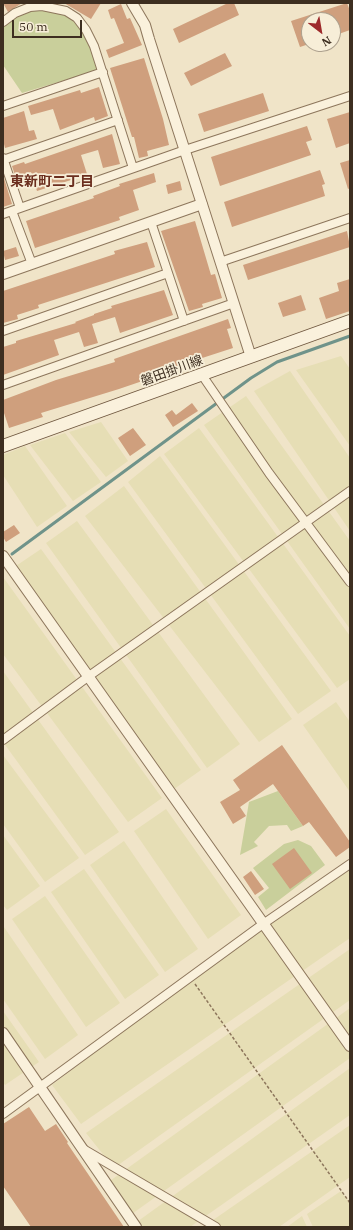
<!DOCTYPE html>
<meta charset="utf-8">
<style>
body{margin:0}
#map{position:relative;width:353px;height:1230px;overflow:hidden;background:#f0e4c8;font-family:"IBM Plex Serif",serif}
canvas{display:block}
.frame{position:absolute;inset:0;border:4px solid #3d2e20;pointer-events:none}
.north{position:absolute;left:301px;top:12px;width:40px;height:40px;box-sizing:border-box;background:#f7eed8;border:1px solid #ada18e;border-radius:50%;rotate:149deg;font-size:11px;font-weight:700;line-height:16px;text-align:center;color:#3d2e20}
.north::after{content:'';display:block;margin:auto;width:14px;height:18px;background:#9e2a2b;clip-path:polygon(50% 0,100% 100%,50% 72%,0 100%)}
.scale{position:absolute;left:12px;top:20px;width:70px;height:18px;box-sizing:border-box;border:2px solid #3d2e20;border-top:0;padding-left:5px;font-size:12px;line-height:14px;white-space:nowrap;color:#3d2e20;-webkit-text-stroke:3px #f7eed8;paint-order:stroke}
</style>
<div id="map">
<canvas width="353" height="1230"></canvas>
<div class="frame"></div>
<div class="north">N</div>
<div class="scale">50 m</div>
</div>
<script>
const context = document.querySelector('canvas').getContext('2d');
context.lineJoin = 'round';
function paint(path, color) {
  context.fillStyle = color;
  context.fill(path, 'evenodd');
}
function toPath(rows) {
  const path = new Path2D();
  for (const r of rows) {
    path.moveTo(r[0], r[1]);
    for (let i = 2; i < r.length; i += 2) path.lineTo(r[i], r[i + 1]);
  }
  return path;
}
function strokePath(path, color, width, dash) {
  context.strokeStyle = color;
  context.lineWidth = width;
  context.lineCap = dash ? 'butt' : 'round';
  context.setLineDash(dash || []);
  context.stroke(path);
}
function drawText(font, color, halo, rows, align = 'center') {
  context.font = font + ' "IBM Plex Serif","Noto Sans JP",serif';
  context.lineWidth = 3.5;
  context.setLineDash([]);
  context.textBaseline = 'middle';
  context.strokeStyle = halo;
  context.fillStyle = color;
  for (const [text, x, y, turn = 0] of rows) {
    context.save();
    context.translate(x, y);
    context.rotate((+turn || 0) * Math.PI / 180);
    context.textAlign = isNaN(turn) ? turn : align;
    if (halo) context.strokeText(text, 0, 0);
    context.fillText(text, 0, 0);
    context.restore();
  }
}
paint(toPath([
 [341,356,350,369,350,446,296,370],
 [290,371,350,458,350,531,254,391],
 [246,396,350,541,350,629,204,425],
 [101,422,128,461,106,477,69,432],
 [199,428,350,636,350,679,337,688,164,454],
 [65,433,101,482,73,501,30,445],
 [25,446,67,506,37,527,3,475,3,455],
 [160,456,331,691,298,714,128,482],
 [124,486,292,719,259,742,85,516],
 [77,521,240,744,207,768,46,543],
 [41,549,201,770,167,794,7,572],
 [3,577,162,798,128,822,3,654],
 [3,671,119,832,85,855,3,742],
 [336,702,350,722,350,792,303,725],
 [3,755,79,858,45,882,3,824],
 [166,809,241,915,208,939,134,831],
 [3,835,40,886,7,910,3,905],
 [124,841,198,949,165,972,90,865],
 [84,869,159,975,125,999,51,892],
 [350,870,350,938,81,1124,52,1085,256,929],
 [45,896,120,1003,86,1027,12,919],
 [4,927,78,1035,45,1059,3,999,3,928],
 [350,949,350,1000,114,1168,86,1133],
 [350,1008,350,1058,129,1216,107,1183],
 [3,1011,39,1062,5,1085,3,1082],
 [350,1068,350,1115,190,1227,136,1227,134,1224],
 [350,1125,350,1177,279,1227,203,1227],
 [341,1191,350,1203,350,1227,313,1227,307,1214],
 [302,1216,307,1227,287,1227]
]), '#e6deb5');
paint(toPath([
 [42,6,54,7,85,28,102,69,22,93,3,65,3,23],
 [278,791,303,826,291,831,287,825,269,826,254,842,258,846,240,855,249,802],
 [298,840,311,846,325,865,266,910,258,897,269,888,253,868,284,844]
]), '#c9cf9b');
strokePath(toPath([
 [12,554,251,378,277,362,350,336]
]), '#6f938a', 3);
paint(toPath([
 [3,3,22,3,8,12],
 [64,3,101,3,91,19],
 [228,3,234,3,239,15,179,43,173,29],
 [347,3,350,11,350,30,333,36,333,20,309,20,309,44,300,47,291,21],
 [121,4,127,19,130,18,142,45,109,58,106,50,124,43,114,18,111,19,108,10],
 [225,53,232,66,191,86,184,73],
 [144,58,163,119,169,145,147,151,148,156,139,158,134,137,132,137,110,68],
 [99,87,108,116,95,121,94,117,60,130,53,109,31,115,28,106,80,90,81,93],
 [263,93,269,111,204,132,198,114],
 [24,111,29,131,34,130,37,139,5,148,3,140,3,118],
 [350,112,350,143,336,148,327,119],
 [307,126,312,140,306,142,311,155,220,186,211,157],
 [112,134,120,164,103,168,98,150,81,155,87,174,71,180,37,191,31,172,16,178,12,166,24,162,25,164],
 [350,160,350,188,348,189,340,163],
 [320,170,325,184,322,185,325,196,232,227,224,202],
 [154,173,156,182,133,190,139,210,119,217,120,220,35,248,26,221,94,198,93,196,120,186,119,184],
 [3,175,12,204,3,207],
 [180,181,182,190,168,194,166,185],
 [195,221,211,275,215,274,222,298,202,304,203,307,189,311,161,231],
 [347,231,350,247,248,280,243,265],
 [147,242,155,267,38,305,39,308,17,315,18,319,3,323,3,291,115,254,114,251],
 [16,247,19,256,5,260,3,251],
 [350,279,350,311,326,319,319,298,339,291,337,283],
 [164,290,173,315,120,333,115,317,92,324,98,343,84,347,79,332,54,340,59,355,3,375,3,347,16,343,16,341,76,323,75,322,94,315,94,314,112,308,111,306],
 [301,295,306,310,283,317,278,303],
 [228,319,231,328,227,329,233,348,159,372,160,375,119,389,41,413,43,417,9,428,3,410,3,400,56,380,115,362,114,359],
 [192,403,198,411,173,427,165,415,172,410,176,415],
 [133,428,146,445,130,456,118,438],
 [14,525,20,533,6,542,3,537,3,532],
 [282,745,350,842,350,847,336,857,309,822,303,826,273,784,240,807,246,816,233,824,220,802,240,790,233,780],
 [294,848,312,873,290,889,272,864],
 [251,871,264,889,255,895,243,877],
 [29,1107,45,1131,56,1124,68,1142,67,1143,124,1227,31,1227,3,1186,3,1124]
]), '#cf9f7d');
const minor = toPath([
 [3,22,15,13,30,7,42,6,66,11,77,18,86,30,94,46,133,168],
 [3,106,103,72],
 [3,158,20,208],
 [3,160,118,120],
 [12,211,32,264],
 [3,214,185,150,350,96],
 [151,222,184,321],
 [220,262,350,218],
 [3,331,168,273],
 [202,375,269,473,350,582],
 [3,385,234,303],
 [3,740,89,676,350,491],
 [3,1114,263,924,350,864],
 [85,1150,216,1227]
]);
const tertiary = toPath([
 [132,3,145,25,149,39,251,357],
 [3,274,202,204],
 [3,556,350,1046],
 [3,1033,136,1227]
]);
const secondary = toPath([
 [3,446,350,321]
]);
strokePath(minor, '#8d765c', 10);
strokePath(tertiary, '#8d765c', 12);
strokePath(secondary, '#6f573f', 14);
strokePath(toPath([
 [195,984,350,1203]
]), '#8d765c', 1.5, [3, 2]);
strokePath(minor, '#faf1dc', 8);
strokePath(tertiary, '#faf1dc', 10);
strokePath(secondary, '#faf1dc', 12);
drawText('13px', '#3d2e20', '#f7eed8', [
 ["磐田掛川線",172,371,-20]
]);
drawText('bold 14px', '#6b2e1e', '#f7eed8', [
 ["東新町二丁目",52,182]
]);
</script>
